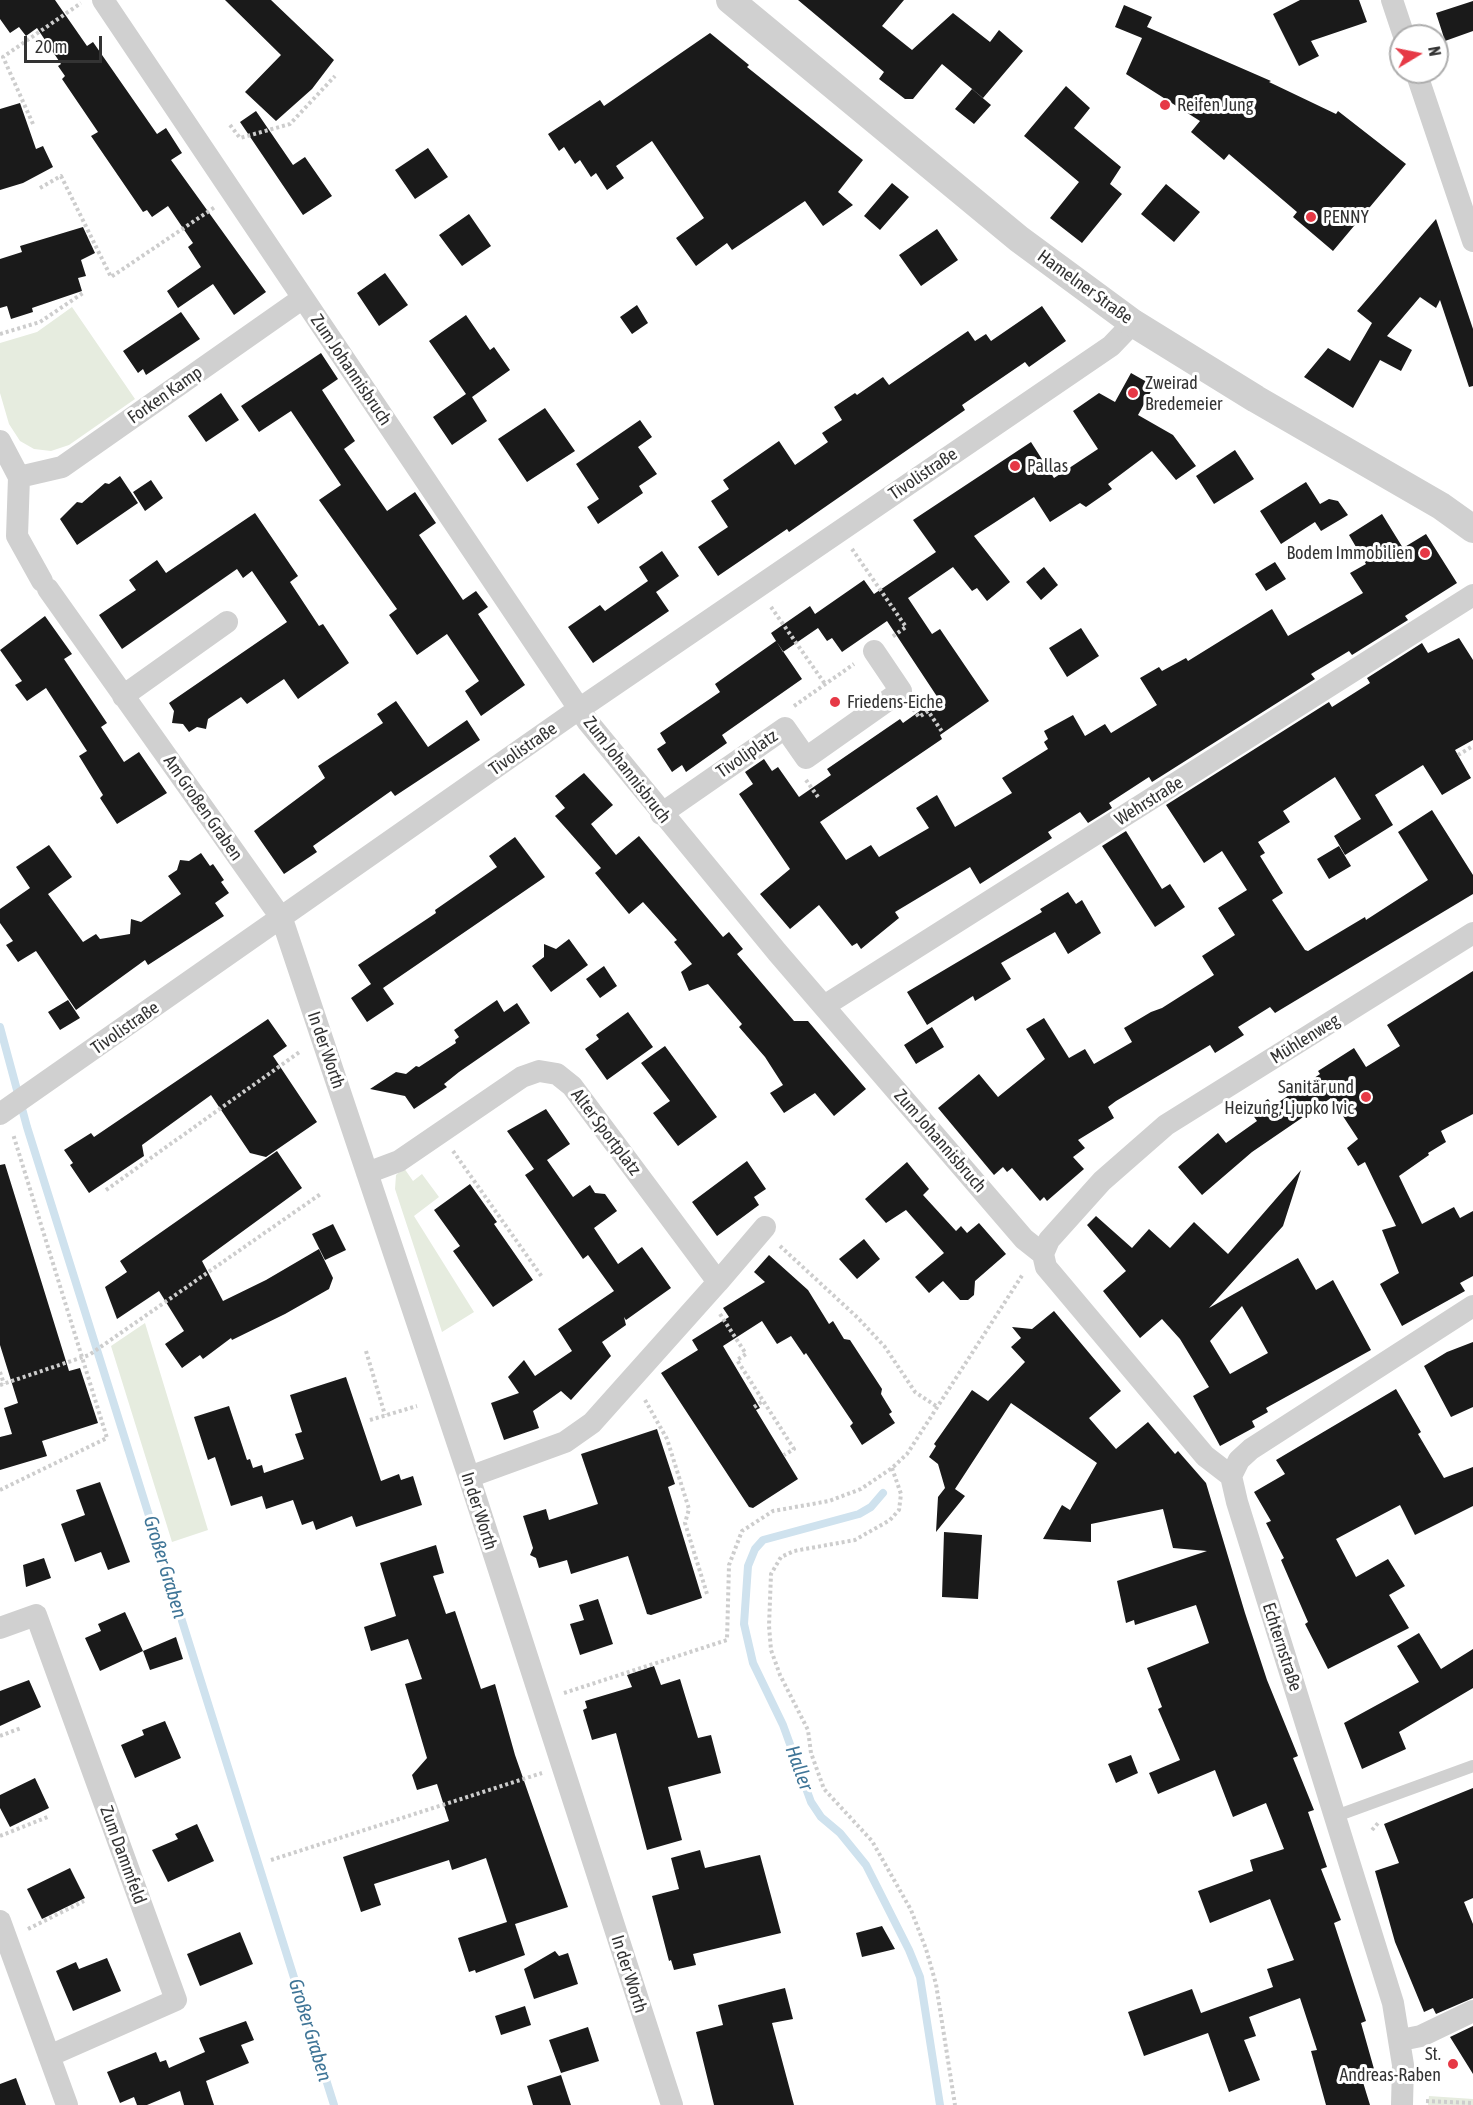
<!DOCTYPE html>
<meta charset="utf-8">
<style>
body{margin:0}
#map{position:relative;width:1473px;height:2105px;overflow:hidden;background:#fff;font-family:"Asap Condensed",sans-serif}
canvas{display:block}
.north{position:absolute;left:1389px;top:24px;width:60px;height:60px;box-sizing:border-box;background:#fff;border:2px solid #adadad;border-radius:50%;rotate:80deg;font-size:16px;font-weight:700;line-height:24px;text-align:center;color:#333}
.north::after{content:'';display:block;margin:auto;width:21px;height:27px;background:#e63946;clip-path:polygon(50% 0,100% 100%,50% 72%,0 100%)}
.scale{position:absolute;left:24px;top:36px;width:78px;height:27px;box-sizing:border-box;border:3px solid #333;border-top:0;padding-left:8px;font-size:18px;line-height:21px;white-space:nowrap;color:#333;-webkit-text-stroke:4px #fff;paint-order:stroke}
</style>
<div id="map">
<canvas width="1473" height="2105"></canvas>
<div class="north">N</div>
<div class="scale">20 m</div>
</div>
<script>
const context = document.querySelector('canvas').getContext('2d');
context.lineJoin = 'round';
function paint(path, color) {
  context.fillStyle = color;
  context.fill(path, 'evenodd');
}
function toPath(rows) {
  const path = new Path2D();
  for (const r of rows) {
    path.moveTo(r[0], r[1]);
    for (let i = 2; i < r.length; i += 2) path.lineTo(r[i], r[i + 1]);
  }
  return path;
}
function strokePath(path, color, width, dash) {
  context.strokeStyle = color;
  context.lineWidth = width;
  context.lineCap = dash ? 'butt' : 'round';
  context.setLineDash(dash || []);
  context.stroke(path);
}
function drawText(font, color, halo, rows, align = 'center') {
  context.font = font + ' "Asap Condensed",sans-serif';
  context.lineWidth = 6;
  context.setLineDash([]);
  context.textBaseline = 'middle';
  context.strokeStyle = halo;
  context.fillStyle = color;
  for (const [text, x, y, turn = 0] of rows) {
    context.save();
    context.translate(x, y);
    context.rotate((+turn || 0) * Math.PI / 180);
    context.textAlign = isNaN(turn) ? turn : align;
    if (halo) context.strokeText(text, 0, 0);
    context.fillText(text, 0, 0);
    context.restore();
  }
}
paint(toPath([
 [72,307,135,399,69,445,51,451,34,449,20,441,9,424,0,393,0,343,37,332],
 [404,1168,413,1181,422,1174,439,1197,414,1216,474,1312,442,1332,395,1189,396,1175],
 [145,1323,208,1530,172,1542,111,1346],
 [1429,2096,1473,2099,1473,2105,1428,2105]
]), '#e6ecdf');
strokePath(toPath([
 [0,1027,27,1127,334,2105],
 [883,1493,871,1507,859,1514,763,1540,755,1549,748,1566,744,1624,753,1663,783,1725,811,1802,821,1817,840,1833,866,1865,909,1950,920,1977,940,2105]
]), '#cfe2ee', 8);
paint(toPath([
 [0,0,55,0,87,46,93,42,157,134,166,128,182,153,171,160,266,292,234,315,213,284,178,308,167,291,201,267,188,247,193,243,168,206,152,217,147,210,143,212,91,136,98,132,62,79,65,76,58,66,61,64,37,28,26,36,19,27,10,33,0,19],
 [225,0,271,0,334,60,312,89,276,121,245,92,281,55],
 [798,0,904,0,882,26,912,50,953,13,990,42,999,30,1023,51,983,98,942,64,913,99,905,99,879,79,884,72],
 [1300,0,1359,0,1367,22,1311,41,1319,56,1299,66,1273,14],
 [1473,1,1473,31,1445,41,1436,13],
 [1124,5,1152,17,1147,27,1271,81,1269,82,1336,114,1338,111,1406,164,1333,251,1293,217,1297,212,1229,154,1224,160,1191,132,1200,121,1126,74,1142,38,1115,27],
 [710,33,749,65,747,67,863,160,838,192,853,205,823,226,805,201,732,250,727,243,696,266,676,238,704,218,652,141,616,166,624,178,607,190,596,173,591,177,580,160,575,164,564,147,559,151,548,134,600,100,604,106],
 [1066,86,1090,108,1074,128,1121,167,1110,184,1122,194,1082,243,1050,218,1079,182,1024,136],
 [972,89,991,105,974,124,955,109],
 [20,103,36,149,43,146,53,167,23,183,0,190,0,109],
 [256,111,293,165,305,157,332,196,303,215,240,122],
 [428,148,448,177,415,199,395,170],
 [892,183,909,197,880,230,864,216],
 [1166,184,1200,212,1174,242,1141,214],
 [469,214,491,246,462,266,439,235],
 [1436,219,1473,329,1473,386,1469,387,1440,300,1436,308,1420,297,1387,336,1412,350,1401,371,1380,360,1353,408,1304,377,1328,348,1350,361,1372,323,1357,311],
 [83,227,95,253,81,260,86,276,78,278,82,291,32,308,33,312,11,319,7,306,0,308,0,259,22,252,20,246],
 [937,229,958,260,921,286,899,255],
 [385,273,408,305,379,326,357,293],
 [637,305,648,323,632,334,620,317],
 [1042,306,1066,341,1029,367,1025,362,962,405,965,410,789,532,787,529,718,576,698,547,728,527,711,501,729,489,723,480,779,441,795,465,828,442,822,433,842,420,834,407,855,393,857,395,883,377,889,385,968,331,975,341,986,334,991,341],
 [181,312,200,339,146,375,143,369,138,373,123,351],
 [466,315,490,350,494,347,510,370,472,397,487,421,452,445,433,417,466,394,429,341],
 [321,353,338,379,322,390,355,441,344,449,387,511,415,492,436,523,419,535,463,600,476,591,488,607,478,614,525,685,481,716,465,691,479,681,447,634,417,655,389,615,397,609,319,500,341,485,291,411,259,432,241,406],
 [1131,373,1154,386,1138,415,1173,435,1196,466,1176,480,1152,451,1108,484,1112,489,1086,507,1080,503,1050,522,1034,497,974,536,1010,582,987,601,977,588,972,591,953,567,908,598,932,634,940,629,989,701,940,735,942,739,820,822,846,860,871,845,879,857,929,828,916,808,937,795,955,827,1012,793,1002,778,1048,749,1044,742,1048,739,1044,731,1073,715,1085,736,1105,724,1111,733,1157,705,1140,678,1159,667,1162,671,1186,658,1188,661,1272,609,1288,636,1363,593,1350,573,1366,564,1349,535,1382,514,1403,548,1426,534,1457,583,1405,616,1408,620,1352,655,1349,651,1311,674,1315,679,1152,782,1149,777,1109,803,1112,808,1088,823,1080,812,1048,832,1052,838,980,884,970,867,895,912,899,918,861,949,857,943,852,946,819,905,790,929,760,894,790,869,739,794,753,784,745,772,764,759,772,771,778,767,799,797,831,775,827,769,900,719,903,723,938,698,887,621,842,652,832,638,827,641,818,628,783,652,771,633,810,606,815,614,864,580,874,594,936,552,913,520,1031,442,1054,478,1098,449,1073,411,1099,393,1115,402],
 [221,393,239,420,206,442,188,416],
 [545,408,575,451,527,482,498,439],
 [640,420,652,437,638,447,657,474,639,486,643,493,598,524,587,507,599,499,576,464],
 [1235,450,1254,479,1214,504,1196,476],
 [120,476,138,503,77,545,60,519,77,502,82,503,105,483,109,484],
 [151,480,163,498,145,511,133,492],
 [1306,482,1320,504,1329,499,1338,501,1348,515,1321,531,1315,522,1281,544,1260,511],
 [255,513,298,576,290,582,319,626,323,624,349,663,298,699,284,679,247,704,241,697,208,719,206,729,197,727,189,732,183,724,172,723,174,711,169,703,287,622,252,571,243,578,237,569,122,649,99,615,136,590,129,580,157,560,166,573],
 [662,551,679,576,656,592,669,611,593,663,568,627,600,605,605,611,648,581,639,567],
 [1275,562,1286,579,1266,591,1255,574],
 [1044,567,1058,585,1041,600,1026,582],
 [45,616,72,654,64,659,107,723,101,727,124,762,139,752,167,793,117,824,100,798,103,795,79,756,87,751,46,688,27,701,15,685,22,681,0,650],
 [1081,628,1099,656,1067,677,1049,648],
 [1459,638,1473,660,1473,740,1455,750,1471,778,1442,795,1423,765,1375,795,1393,825,1345,855,1334,836,1361,819,1335,777,1283,811,1290,822,1258,842,1265,853,1260,856,1283,893,1272,900,1305,950,1308,951,1365,917,1366,920,1428,880,1398,832,1432,810,1473,875,1473,894,1275,1013,1270,1007,1238,1027,1244,1035,1215,1053,1210,1045,1116,1101,1108,1107,1114,1118,1078,1140,1085,1148,1073,1157,1084,1169,1047,1201,1044,1197,1040,1201,1012,1168,1007,1172,1003,1167,994,1175,938,1108,979,1074,998,1097,1045,1059,1026,1029,1044,1018,1069,1058,1085,1049,1094,1064,1132,1042,1124,1028,1151,1012,1162,1008,1214,975,1202,956,1235,935,1218,908,1247,890,1222,851,1204,863,1166,805,1329,702,1332,707,1370,683,1367,678,1422,643,1428,653],
 [776,641,802,679,722,735,727,743,686,772,682,765,672,772,657,749,666,743,660,733,720,692,715,684],
 [396,701,428,747,467,720,480,740,395,796,391,791,313,846,317,852,284,874,254,831,325,778,318,766,383,723,377,714],
 [584,773,613,805,591,824,616,855,639,836,723,937,729,932,743,949,737,954,794,1021,808,1021,866,1089,834,1116,815,1093,784,1113,770,1093,783,1085,765,1057,739,1027,742,1024,708,984,689,991,681,972,692,964,674,942,677,940,643,902,629,914,595,873,601,868,555,816,565,808,555,796],
 [1126,831,1162,889,1170,884,1185,907,1155,927,1102,846],
 [515,837,545,877,383,988,394,1004,367,1022,351,998,371,984,358,965,436,913,435,910,497,867,489,856],
 [49,845,72,877,48,894,83,942,96,934,100,939,130,934,131,919,141,922,181,894,168,876,177,870,180,860,189,861,201,853,210,866,213,864,224,880,221,882,229,893,215,903,224,916,148,965,145,960,76,1010,36,951,18,962,6,945,13,941,0,923,0,909,30,888,16,867],
 [1339,846,1351,866,1329,879,1317,859],
 [1068,892,1076,904,1082,900,1101,933,1068,954,1055,932,1001,963,1011,979,975,1001,973,996,927,1025,907,992,1042,912,1040,909],
 [569,939,588,965,551,992,532,966,544,957,544,944,556,949],
 [604,966,617,986,600,998,586,979],
 [1473,971,1473,1114,1441,1131,1446,1142,1428,1153,1429,1155,1399,1176,1422,1224,1454,1207,1460,1218,1473,1211,1473,1276,1460,1283,1465,1291,1402,1326,1380,1284,1399,1273,1382,1230,1396,1226,1365,1162,1358,1166,1347,1148,1358,1139,1331,1098,1252,1152,1202,1195,1178,1167,1218,1133,1226,1143,1257,1121,1250,1111,1268,1099,1273,1106,1320,1074,1318,1071,1354,1048,1366,1067,1400,1046,1387,1025],
 [68,1000,80,1018,60,1030,48,1012],
 [497,1000,504,1012,517,1003,530,1023,459,1072,444,1084,447,1087,414,1109,405,1096,370,1089,396,1072,406,1074,416,1066,419,1067,456,1043,455,1040,459,1037,454,1030],
 [628,1012,653,1047,607,1080,585,1049,599,1039,596,1035],
 [268,1019,287,1046,273,1056,317,1122,266,1157,250,1153,211,1095,142,1145,144,1156,89,1193,70,1165,73,1163,64,1150,91,1133,94,1137],
 [932,1027,944,1047,916,1064,904,1045],
 [665,1046,717,1117,678,1146,653,1113,670,1101,641,1063],
 [546,1109,570,1144,547,1160,573,1197,590,1185,595,1193,605,1194,617,1211,594,1228,618,1264,642,1247,671,1288,626,1320,624,1317,626,1325,602,1342,611,1356,571,1400,561,1391,533,1411,539,1428,504,1440,491,1403,519,1393,508,1377,524,1360,535,1376,572,1351,558,1329,614,1291,588,1255,583,1259,525,1175,534,1169,507,1131],
 [277,1151,302,1188,202,1261,223,1301,266,1280,319,1249,333,1278,329,1289,285,1314,232,1340,231,1338,203,1359,200,1355,182,1368,165,1344,184,1331,159,1291,117,1319,105,1287,127,1272,120,1261],
 [747,1161,766,1189,754,1197,759,1205,717,1236,692,1202],
 [907,1162,929,1189,923,1195,956,1231,961,1226,967,1233,979,1223,1006,1254,975,1281,974,1295,968,1300,960,1300,943,1281,929,1293,915,1277,944,1253,906,1210,886,1223,865,1199],
 [5,1164,69,1371,80,1368,98,1423,42,1441,47,1456,0,1470,0,1437,12,1434,4,1408,18,1403,0,1345,0,1165],
 [1301,1170,1283,1226,1209,1308,1298,1258,1316,1290,1333,1280,1371,1350,1266,1408,1268,1412,1252,1421,1255,1427,1220,1446,1193,1396,1209,1387,1180,1339,1162,1319,1140,1338,1103,1291,1126,1271,1087,1225,1096,1216,1132,1248,1149,1229,1170,1248,1194,1222,1228,1254],
 [1242,1306,1268,1353,1230,1374,1210,1341],
 [470,1184,497,1222,494,1224,533,1280,493,1307,453,1251,460,1246,434,1210],
 [333,1224,346,1250,325,1260,312,1234],
 [864,1239,880,1259,857,1279,839,1259],
 [769,1255,808,1290,829,1324,833,1321,844,1339,850,1340,882,1389,881,1394,892,1412,889,1414,895,1423,862,1445,850,1426,853,1423,806,1353,804,1355,791,1336,777,1344,762,1321,723,1346,760,1408,756,1410,798,1479,753,1508,749,1507,661,1373,698,1350,692,1340,729,1317,723,1308,765,1282,754,1272],
 [1054,1311,1121,1391,1089,1418,1116,1449,1148,1422,1175,1454,1178,1451,1206,1483,1245,1613,1267,1680,1298,1756,1293,1758,1314,1810,1308,1812,1327,1867,1321,1869,1341,1920,1334,1923,1366,2021,1361,2023,1376,2076,1362,2079,1370,2105,1326,2105,1311,2051,1317,2050,1300,1998,1249,2017,1256,2036,1244,2040,1260,2080,1229,2092,1208,2033,1144,2056,1128,2012,1192,1989,1201,2013,1273,1987,1267,1969,1294,1960,1270,1899,1210,1923,1198,1891,1253,1871,1250,1860,1284,1849,1266,1803,1233,1817,1215,1770,1158,1794,1149,1773,1180,1760,1158,1709,1162,1707,1147,1668,1209,1643,1196,1605,1135,1625,1134,1620,1126,1623,1117,1581,1207,1551,1173,1548,1163,1509,1091,1524,1091,1542,1043,1539,1062,1505,1070,1510,1097,1463,1011,1403,955,1489,965,1496,936,1532,938,1497,945,1488,938,1464,929,1457,936,1446,934,1444,972,1390,988,1401,1025,1362,1011,1347,1021,1338,1012,1327,1032,1329],
 [1473,1342,1473,1407,1451,1417,1424,1366,1447,1352],
 [346,1377,381,1481,399,1474,401,1480,413,1476,422,1505,356,1527,352,1516,316,1530,313,1521,302,1525,293,1500,266,1509,262,1496,231,1506,215,1457,208,1460,194,1417,229,1406,247,1460,250,1459,253,1468,262,1465,264,1473,304,1459,295,1434,302,1432,290,1395],
 [1396,1389,1421,1432,1418,1434,1444,1478,1473,1467,1473,1506,1415,1535,1400,1505,1336,1539,1356,1577,1388,1559,1405,1586,1389,1595,1409,1628,1328,1669,1305,1624,1308,1622,1281,1560,1284,1558,1266,1523,1271,1521,1254,1492,1285,1474,1276,1460],
 [657,1429,675,1484,668,1487,702,1598,651,1615,647,1614,628,1556,571,1574,567,1560,539,1568,536,1558,530,1555,533,1548,523,1516,546,1509,549,1520,598,1504,581,1454],
 [100,1482,130,1562,108,1570,101,1552,75,1562,61,1524,85,1515,76,1490],
 [944,1532,982,1535,978,1599,942,1597],
 [436,1545,444,1573,433,1576,446,1614,455,1611,481,1689,495,1684,515,1755,568,1907,515,1924,525,1955,476,1973,475,1970,469,1972,458,1938,507,1922,486,1858,452,1870,449,1860,374,1884,381,1905,361,1912,343,1857,449,1821,437,1784,417,1790,412,1775,427,1758,405,1684,422,1679,408,1639,371,1651,364,1627,396,1616,380,1563],
 [44,1558,51,1578,26,1587,23,1565],
 [598,1599,613,1644,580,1655,570,1624,584,1620,579,1605],
 [125,1612,143,1651,176,1637,183,1659,150,1670,143,1651,100,1671,85,1638,101,1631,98,1624],
 [1419,1633,1441,1669,1473,1649,1473,1688,1399,1732,1406,1749,1362,1769,1344,1723,1419,1682,1397,1646],
 [654,1666,661,1685,680,1679,698,1738,711,1735,721,1773,668,1787,682,1840,647,1850,616,1733,592,1740,583,1710,587,1708,585,1701,632,1687,627,1675],
 [29,1680,41,1707,0,1726,0,1691],
 [165,1721,181,1758,135,1778,121,1745,144,1735,142,1730],
 [1131,1755,1138,1773,1116,1783,1108,1764],
 [35,1778,49,1808,10,1827,0,1808,0,1795],
 [1473,1788,1473,1898,1464,1902,1473,1924,1473,1998,1436,2014,1433,2008,1424,2012,1395,1942,1375,1871,1399,1863,1384,1824],
 [197,1824,214,1861,168,1882,152,1850,178,1839,175,1834],
 [700,1850,705,1868,760,1855,781,1933,693,1954,696,1965,674,1970,671,1960,669,1961,652,1896,679,1889,671,1858],
 [70,1868,85,1898,42,1919,27,1889],
 [882,1926,895,1949,862,1957,856,1933],
 [240,1932,253,1964,200,1986,187,1954],
 [555,1951,559,1956,568,1953,578,1984,534,1999,524,1969],
 [107,1958,121,1991,73,2011,56,1971,76,1962,79,1969],
 [785,1988,793,2019,772,2023,794,2105,714,2105,696,2032,723,2025,718,2005],
 [525,2006,531,2025,501,2035,495,2016],
 [246,2021,254,2040,241,2045,249,2063,206,2081,214,2105,184,2105,180,2091,147,2105,137,2105,134,2097,120,2103,107,2072,156,2052,160,2062,166,2060,169,2068,205,2052,199,2038],
 [1473,2026,1473,2074,1450,2037],
 [588,2027,599,2061,561,2073,549,2040],
 [561,2075,571,2105,533,2105,527,2086],
 [16,2078,26,2105,0,2105,0,2084]
]), '#1a1a1a');
strokePath(toPath([
 [33,124,3,57,81,3],
 [230,125,240,138,290,124,335,76],
 [40,188,61,176,111,277,215,207],
 [0,334,40,322,83,293],
 [852,549,906,627,892,637],
 [771,607,825,684],
 [794,706,854,664],
 [913,709,919,717,928,711,943,733],
 [1458,755,1473,746],
 [806,780,818,797],
 [453,1151,542,1277],
 [106,1190,301,1051],
 [780,1246,858,1318,885,1347,915,1392,936,1406],
 [720,1314,746,1354,737,1360,794,1449,784,1455],
 [366,1351,385,1415],
 [0,1372,4,1384],
 [0,1385,89,1355,322,1193],
 [645,1400,667,1439,689,1509,685,1523,707,1594],
 [754,1407,763,1401],
 [370,1420,417,1406],
 [892,1468,901,1494,899,1510,890,1520,855,1540,794,1551,781,1557,771,1574,769,1626,771,1650,780,1675,808,1730,811,1753,824,1789,872,1841,911,1910,926,1949,936,1984,955,2105],
 [0,1490,107,1438,13,1134],
 [564,1693,727,1640,729,1565,742,1531,773,1511,829,1501,861,1489,892,1468,907,1454,1023,1274],
 [0,1736,21,1728],
 [1372,1830,1379,1822],
 [0,1836,50,1816],
 [271,1860,542,1773],
 [28,1929,84,1901],
 [1426,2101,1473,2103]
]), '#cdcdcd', 4, [3, 3]);
strokePath(toPath([
 [1336,1816,1473,1766]
]), '#d0d0d0', 12);
strokePath(toPath([
 [103,0,588,722,777,952,1024,1239,1043,1254,1046,1267,1057,1280,1205,1456,1231,1476],
 [1392,0,1404,36],
 [1416,72,1473,241],
 [0,441,19,477,62,467,303,298],
 [19,477,17,536,42,581],
 [48,589,282,919,469,1477,672,2105],
 [123,696,227,622],
 [661,814,785,728,806,758,901,691,874,651],
 [824,1006,1473,595],
 [0,1114,579,709,1111,346,1133,323],
 [367,1173,399,1161,522,1077,539,1071,557,1074,572,1086,718,1282,592,1423,565,1442,469,1477],
 [1043,1254,1049,1240,1102,1181,1166,1125,1473,933],
 [718,1282,765,1227],
 [0,1628,36,1615,176,2000,49,2056],
 [0,1921,67,2105],
 [1401,2040,1421,2036,1473,2011],
 [1402,2105,1403,2065,1393,2003,1237,1502,1231,1476,1239,1460,1251,1449,1473,1306]
]), '#d0d0d0', 22);
strokePath(toPath([
 [730,0,1019,239,1133,323,1256,399,1441,506,1473,529]
]), '#d0d0d0', 28);
for (const [x, y, r, color] of [
 [1165,105,6,"#e63946"],
 [1311,217,6,"#e63946"],
 [1133,393,6,"#e63946"],
 [1015,466,6,"#e63946"],
 [1425,553,6,"#e63946"],
 [835,702,6,"#e63946"],
 [1366,1097,6,"#e63946"],
 [1453,2064,6,"#e63946"]
]) {
  const dot = new Path2D();
  dot.arc(x, y, r, 0, 2 * Math.PI);
  context.fillStyle = color;
  context.fill(dot);
  strokePath(dot, '#fff', 2);
}
drawText('18px', '#333', '#fff', [
 ["Reifen Jung",1177,105],
 ["PENNY",1323,217],
 ["Zweirad",1145,383],
 ["Bredemeier",1145,404],
 ["Pallas",1027,466],
 ["Bodem Immobilien",1413,553,"right"],
 ["Friedens-Eiche",847,702],
 ["Sanitär und",1354,1087,"right"],
 ["Heizung, Ljupko Ivic",1354,1108,"right"],
 ["St.",1441,2054,"right"],
 ["Andreas-Raben",1441,2075,"right"]
], 'left');
drawText('18px', '#333', '#fff', [
 ["Hamelner Straße",1085,287,36],
 ["Zum Johannisbruch",351,370,56],
 ["Forken Kamp",165,395,-35],
 ["Tivolistraße",923,474,-34],
 ["Tivolistraße",523,749,-35],
 ["Tivoliplatz",747,754,-35],
 ["Zum Johannisbruch",627,770,52],
 ["Wehrstraße",1149,801,-32],
 ["Am Großen Graben",203,808,55],
 ["Tivolistraße",125,1028,-35],
 ["Mühlenweg",1305,1039,-32],
 ["In der Worth",326,1050,71],
 ["Alter Sportplatz",606,1132,53],
 ["Zum Johannisbruch",940,1141,49],
 ["In der Worth",479,1511,72],
 ["Echternstraße",1282,1647,72],
 ["Zum Dammfeld",123,1855,70],
 ["In der Worth",629,1974,72]
]);
drawText('italic 20px', '#3f7597', '#fff', [
 ["Großer Graben",165,1567,73],
 ["Haller",799,1768,70],
 ["Großer Graben",310,2030,73]
]);
</script>
